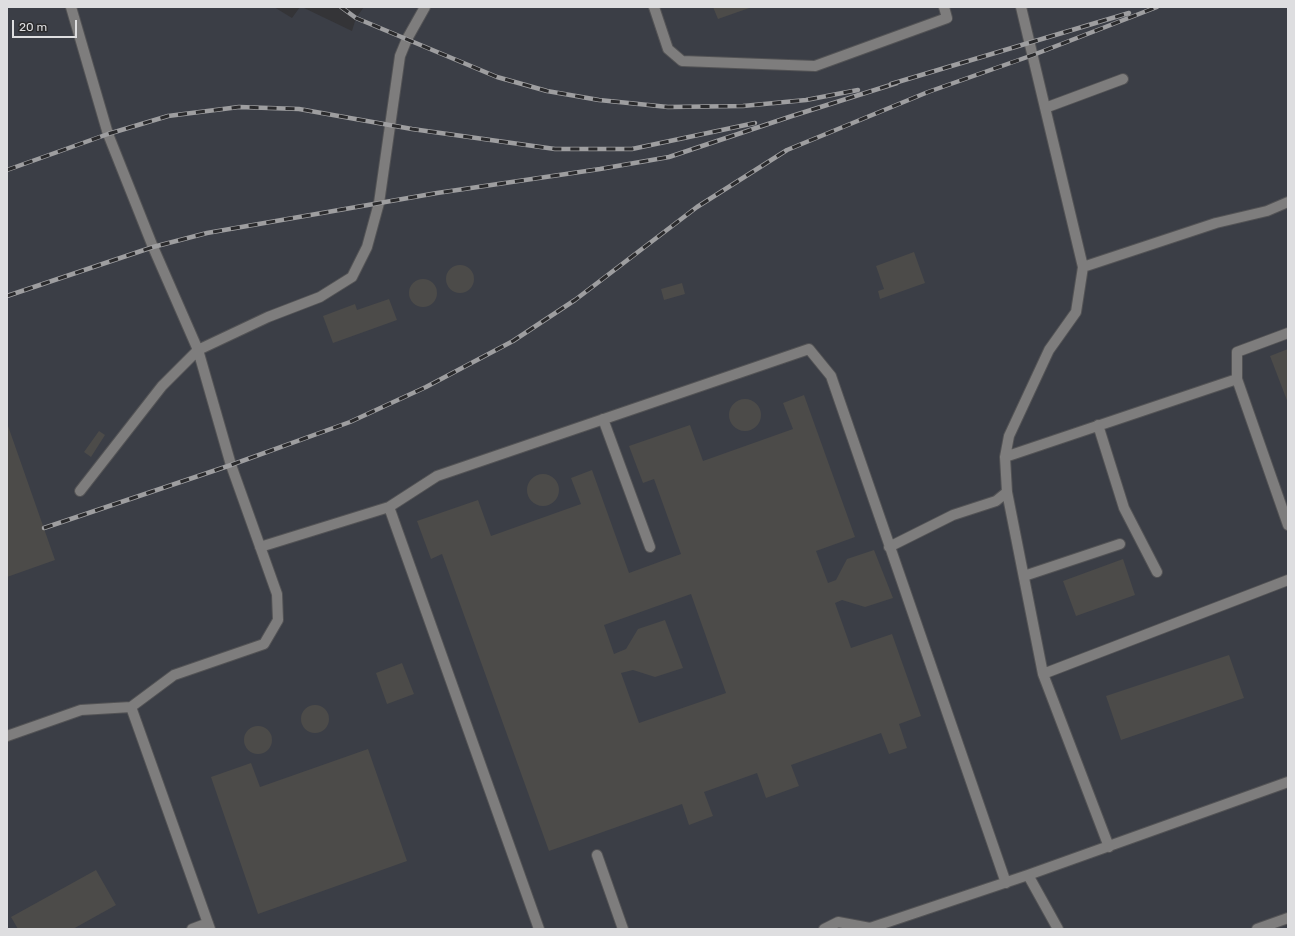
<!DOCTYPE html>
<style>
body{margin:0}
#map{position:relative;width:1295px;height:936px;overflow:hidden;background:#343437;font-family:Rubik,sans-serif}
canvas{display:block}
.frame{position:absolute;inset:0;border:8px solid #dedee0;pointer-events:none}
.scale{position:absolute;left:12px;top:20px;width:65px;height:18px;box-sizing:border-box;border:2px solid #dedee0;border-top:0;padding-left:5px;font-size:12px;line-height:14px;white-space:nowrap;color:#dedee0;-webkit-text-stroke:3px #2a2a2c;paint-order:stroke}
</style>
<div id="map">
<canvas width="1295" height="936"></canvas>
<div class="frame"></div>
<div class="scale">20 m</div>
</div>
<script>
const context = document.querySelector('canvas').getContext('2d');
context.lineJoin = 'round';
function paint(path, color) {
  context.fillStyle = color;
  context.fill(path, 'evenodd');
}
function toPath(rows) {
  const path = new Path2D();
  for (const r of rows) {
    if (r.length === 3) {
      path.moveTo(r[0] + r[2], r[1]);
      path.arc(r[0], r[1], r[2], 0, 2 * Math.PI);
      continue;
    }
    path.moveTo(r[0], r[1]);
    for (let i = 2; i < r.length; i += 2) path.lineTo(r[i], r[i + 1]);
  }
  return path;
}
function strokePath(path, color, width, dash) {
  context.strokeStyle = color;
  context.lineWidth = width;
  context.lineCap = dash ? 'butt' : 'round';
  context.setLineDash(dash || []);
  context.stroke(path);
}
paint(toPath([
 [7,7,274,7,292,18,300,7,302,7,352,31,356,18,364,7,1288,7,1288,929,7,929]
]), '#3b3e46');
paint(toPath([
 [713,7,752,7,718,19],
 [914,252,925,283,880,299,878,291,884,289,876,266],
 [460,279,14],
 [423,293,14],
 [682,283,685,294,664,300,661,289],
 [389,299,397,320,333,343,323,316,355,304,357,310],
 [1288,349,1288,403,1270,356],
 [804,395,855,537,816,551,828,583,836,580,847,559,874,550,893,598,865,607,842,600,835,603,851,648,892,634,921,716,899,724,907,748,889,754,881,733,791,765,799,786,766,798,757,773,704,792,713,816,689,825,682,804,549,851,442,554,431,559,417,521,478,500,491,536,581,504,571,478,592,470,629,573,681,554,654,479,643,483,629,446,690,425,703,461,793,429,783,403],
 [691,594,726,693,639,723,621,673,633,670,655,677,683,668,665,620,638,629,626,649,614,654,604,625],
 [745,415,16],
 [7,423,55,560,7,577],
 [99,431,105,435,91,457,84,452],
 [543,490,16],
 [1123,559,1135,595,1076,616,1063,581],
 [1229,655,1244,698,1121,740,1106,696],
 [402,663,414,694,387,704,376,673],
 [315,719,14],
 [258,740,14],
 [368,749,407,861,258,914,211,777,251,763,260,787],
 [96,870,116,905,73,929,18,929,11,917]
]), '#4c4b49');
const minor = toPath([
 [654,7,668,49,682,61,815,66,947,18,944,7],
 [1021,7,1083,267,1076,312,1049,350,1009,436,1005,457,1007,492,1043,674,1109,847],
 [1045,108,1123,79],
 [1083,267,1216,223,1267,211,1288,202],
 [1237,379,1237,352,1288,333],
 [603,419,650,547],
 [1098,425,1124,508,1157,572],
 [1005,457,1237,379,1288,525],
 [80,491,162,386,198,350,268,317,320,297,352,277,367,247,379,203,400,56,407,39,425,7],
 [389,507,539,929],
 [260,547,389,507,437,476,809,349,831,376,1006,883],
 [889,547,953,515,996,501,1007,492],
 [1024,576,1120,544],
 [1043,674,1288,580],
 [131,707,210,929],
 [7,736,81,710,131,707,174,675,264,644,278,620,277,594,231,465,198,350,153,247,108,134,71,7],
 [597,855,623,929],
 [1028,875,1058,929],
 [192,929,208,923],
 [824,929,838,922,870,928,1028,875,1288,782],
 [1257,929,1288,918]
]);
strokePath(minor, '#535355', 12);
strokePath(minor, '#7e7d7d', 10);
const rail = toPath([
 [341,7,356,18,497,77,547,91,599,100,668,107,743,106,806,100,858,90],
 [891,84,1129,13],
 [7,170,108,134,168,116,239,107,299,109,412,129,555,149,632,149,755,123],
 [7,296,153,247,207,233,437,193,600,169,669,157,792,116,897,83],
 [44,528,231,465,350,422,426,387,513,341,575,300,697,207,787,150,928,92,1033,55,1157,7]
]);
strokePath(rail, '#9e9ea0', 4.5);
strokePath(rail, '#2a2a2c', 3, [9]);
</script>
